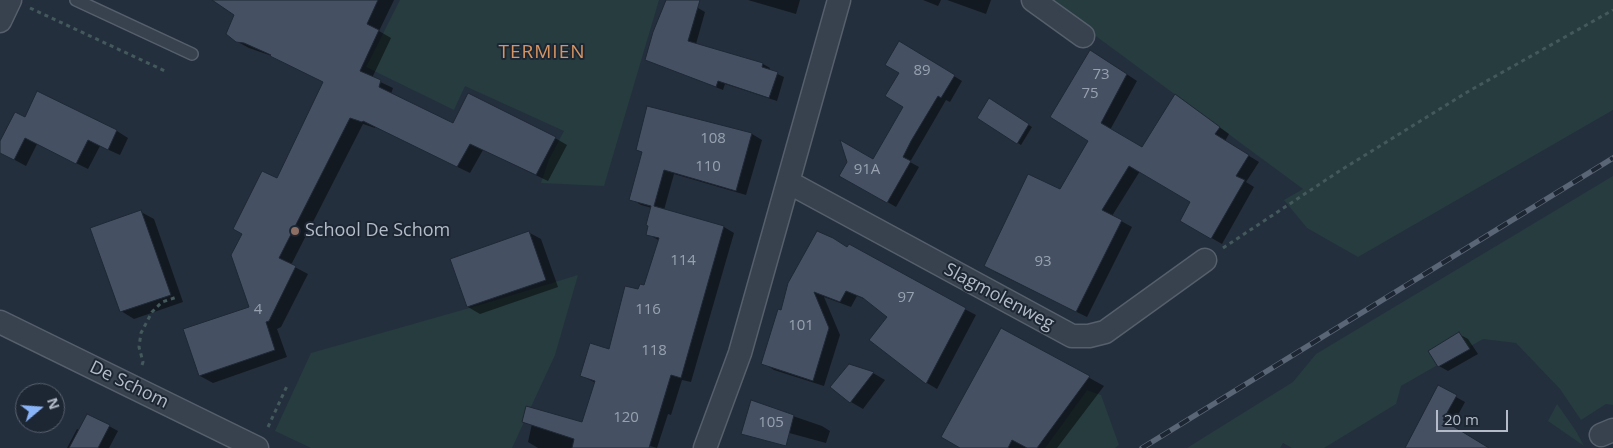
<!DOCTYPE html>
<style>
body{margin:0}
#map{position:relative;width:1613px;height:448px;overflow:hidden;background:#242f3e;font-family:"Open Sans",sans-serif}
canvas{display:block}
.north{position:absolute;left:15px;top:383px;width:50px;height:50px;box-sizing:border-box;background:#1d2633;border:1px solid #59626f;border-radius:50%;rotate:72deg;font-size:14px;font-weight:700;line-height:20px;text-align:center;color:#b4bcc9}
.north::after{content:'';display:block;margin:auto;width:18px;height:22px;background:#8ab4f8;clip-path:polygon(50% 0,100% 100%,50% 72%,0 100%)}
.scale{position:absolute;left:1436px;top:410px;width:72px;height:22px;box-sizing:border-box;border:2px solid #b4bcc9;border-top:0;padding-left:6px;font-size:15px;line-height:18px;white-space:nowrap;color:#b4bcc9;-webkit-text-stroke:4px #1d2633;paint-order:stroke}
</style>
<div id="map">
<canvas width="1613" height="448"></canvas>
<div class="north">N</div>
<div class="scale">20 m</div>
</div>
<script>
const context = document.querySelector('canvas').getContext('2d');
context.lineJoin = 'round';
function paint(path, color) {
  context.fillStyle = color;
  context.fill(path, 'evenodd');
}
function toPath(rows) {
  const path = new Path2D();
  for (const r of rows) {
    path.moveTo(r[0], r[1]);
    for (let i = 2; i < r.length; i += 2) path.lineTo(r[i], r[i + 1]);
  }
  return path;
}
function strokePath(path, color, width, dash) {
  context.strokeStyle = color;
  context.lineWidth = width;
  context.lineCap = dash ? 'butt' : 'round';
  context.setLineDash(dash || []);
  context.stroke(path);
}
function drawText(font, color, halo, rows, align = 'center') {
  context.font = font + ' "Open Sans",sans-serif';
  context.lineWidth = 4;
  context.setLineDash([]);
  context.textBaseline = 'middle';
  context.strokeStyle = halo;
  context.fillStyle = color;
  for (const [text, x, y, turn = 0] of rows) {
    context.save();
    context.translate(x, y);
    context.rotate((+turn || 0) * Math.PI / 180);
    context.textAlign = isNaN(turn) ? turn : align;
    if (halo) context.strokeText(text, 0, 0);
    context.fillText(text, 0, 0);
    context.restore();
  }
}
paint(toPath([
 [400,0,659,0,604,186,541,183,549,159,564,131,465,86,454,110,366,67],
 [1047,0,1613,0,1613,110,1358,257,1307,228,1284,200,1303,189],
 [1613,176,1613,405,1606,404,1581,420,1560,389,1516,343,1483,339,1401,386,1396,404,1324,448,1292,448,1283,443,1280,448,1187,448,1293,382,1316,354],
 [578,275,555,355,512,448,311,448,275,431,311,353,466,309],
 [1087,390,1101,395,1119,445,1115,448,1045,448],
 [1557,404,1576,431,1584,446,1548,421]
]), '#263c3f');
paint(toPath([
 [237,0,394,0,379,31,391,38,372,78,393,88,391,94,453,124,555,138,567,145,548,181,483,150,470,173,375,127,375,128,363,124,291,265,308,274,281,327,277,329,287,357,213,383,200,376,185,330,251,308,277,180,325,83,272,56,249,48,236,41],
 [667,0,698,8,705,12,696,44,763,64,770,68,769,70,784,77,777,101,725,84,723,90,647,60],
 [748,0,800,0,796,14],
 [923,0,941,0,938,6],
 [947,0,991,0,986,14],
 [900,43,962,81,950,102,946,100,910,162,919,167,896,207,841,175,873,161,905,107,901,73],
 [1101,57,1137,81,1110,130,1142,149,1175,95,1229,134,1225,141,1259,162,1246,182,1254,187,1222,244,1182,221,1192,202,1140,171,1112,216,1132,227,1087,317,995,272,1060,191,1090,141],
 [990,100,1032,127,1021,145,979,118],
 [25,119,117,131,128,138,120,155,100,146,88,169,37,144,26,166,0,152,0,144],
 [752,134,762,140,746,195,674,174,664,210,724,227,734,233,691,382,682,380,671,415,668,414,657,448,624,438,622,448,538,448,528,442,535,410,583,424,596,383,582,376,610,350,639,291,645,287,660,241,648,234,652,208,641,205,631,199,643,153,637,150],
 [141,212,154,219,183,302,134,319,121,311],
 [528,232,541,239,558,287,480,314,468,307],
 [848,248,976,315,937,389,927,383,889,317,869,301,857,296,851,307,824,297,840,335,824,386,774,370,763,363,782,312],
 [1001,329,1104,386,1057,448,962,448],
 [1459,334,1468,339,1478,354,1448,371,1439,366],
 [849,365,873,373,885,380,863,409,851,402],
 [1438,387,1465,402,1452,426,1487,448,1406,448],
 [787,414,822,426,830,431,826,443,756,424],
 [109,426,118,431,109,448,67,448,77,429,80,430]
]), '#0007');
const building = toPath([
 [212,0,378,0,367,24,379,30,360,71,381,80,379,87,453,123,468,93,556,137,536,175,470,144,457,167,363,121,362,122,350,118,279,258,296,266,269,321,266,322,275,350,199,376,183,329,249,307,231,255,242,234,233,229,262,171,277,178,323,82,270,56,271,55,244,43,236,42,226,34,234,15,212,0],
 [666,0,700,0,688,41,763,63,762,67,778,72,769,98,718,81,716,87,645,60,653,32,666,0],
 [899,41,955,75,941,98,938,96,911,141,903,157,911,161,887,203,839,176,847,162,840,140,873,159,903,107,885,96,899,73,885,65,899,41],
 [1090,50,1127,74,1101,123,1142,147,1175,94,1220,127,1215,134,1249,155,1236,176,1245,180,1211,239,1180,221,1190,202,1129,166,1102,210,1122,220,1076,312,984,266,1028,174,1060,189,1088,141,1050,117,1090,50],
 [37,91,117,130,108,150,88,140,76,164,25,138,14,160,0,153,0,141,15,112,25,117,37,91],
 [989,98,1029,124,1017,144,977,118,989,98],
 [647,106,752,133,736,191,664,170,654,206,724,226,681,378,671,375,649,448,572,448,574,439,522,422,526,406,582,422,595,381,580,376,590,343,609,349,625,286,638,289,640,284,644,285,659,238,646,235,648,226,646,225,651,206,629,200,642,152,636,150,647,106],
 [141,210,171,295,120,312,90,228,141,210],
 [529,231,546,280,467,307,450,259,529,231],
 [817,231,833,238,847,247,849,244,966,308,926,384,869,340,887,317,863,298,846,291,840,302,814,292,829,328,813,381,761,364,778,309,781,310,788,283,817,231],
 [1001,328,1090,376,1037,448,1027,448,1012,440,1008,448,960,448,941,437,1001,328],
 [1459,332,1470,349,1438,367,1428,351,1459,332],
 [849,364,874,372,850,403,830,387,849,364],
 [1438,385,1457,395,1443,420,1489,448,1405,448,1438,385],
 [751,400,794,415,786,446,741,434,751,400],
 [87,414,110,425,98,448,69,448,87,414]
]);
paint(building, '#455162');
strokePath(building, '#1f2835', 1);
const service = toPath([
 [76,0,192,54]
]);
const minor = toPath([
 [1033,0,1083,36],
 [0,21,10,0],
 [788,182,1072,336,1089,336,1105,332,1205,260],
 [0,322,257,448],
 [1601,435,1613,430],
 [705,448,740,353,839,0]
]);
strokePath(service, '#565f6c', 14);
strokePath(minor, '#565f6c', 25);
strokePath(toPath([
 [30,8,165,71],
 [1223,248,1341,170,1469,91,1613,10],
 [142,365,143,362,139,347,141,333,152,312,162,302,177,297],
 [268,427,287,386]
]), '#44595c', 3, [4, 4]);
strokePath(service, '#38414e', 11);
strokePath(minor, '#38414e', 22);
const rail = toPath([
 [1142,448,1613,158]
]);
strokePath(rail, '#5a6575', 5.5);
strokePath(rail, '#1d2633', 4, [11]);
for (const [x, y, r, color] of [
 [295,231,5,"#8d6e63"]
]) {
  const dot = new Path2D();
  dot.arc(x, y, r, 0, 2 * Math.PI);
  context.fillStyle = color;
  context.fill(dot);
  strokePath(dot, '#1d2633', 2);
}
drawText('15px', '#98a1af', null, [
 ["89",922,71],
 ["73",1101,75],
 ["75",1090,94],
 ["108",713,139],
 ["110",708,167],
 ["91A",867,170],
 ["114",683,261],
 ["93",1043,262],
 ["97",906,298],
 ["4",258,310],
 ["116",648,310],
 ["101",801,326],
 ["118",654,351],
 ["120",626,418],
 ["105",771,423]
]);
drawText('18px', '#b4bcc9', '#1d2633', [
 ["School De Schom",305,231]
], 'left');
drawText('18px', '#b4bcc9', '#1d2633', [
 ["Slagmolenweg",999,297,28],
 ["De Schom",129,385,26]
]);
context.letterSpacing = '1px';
drawText('19px', '#d59563', '#1d2633', [
 ["TERMIEN",542,53]
]);
context.letterSpacing = '0px';
</script>
